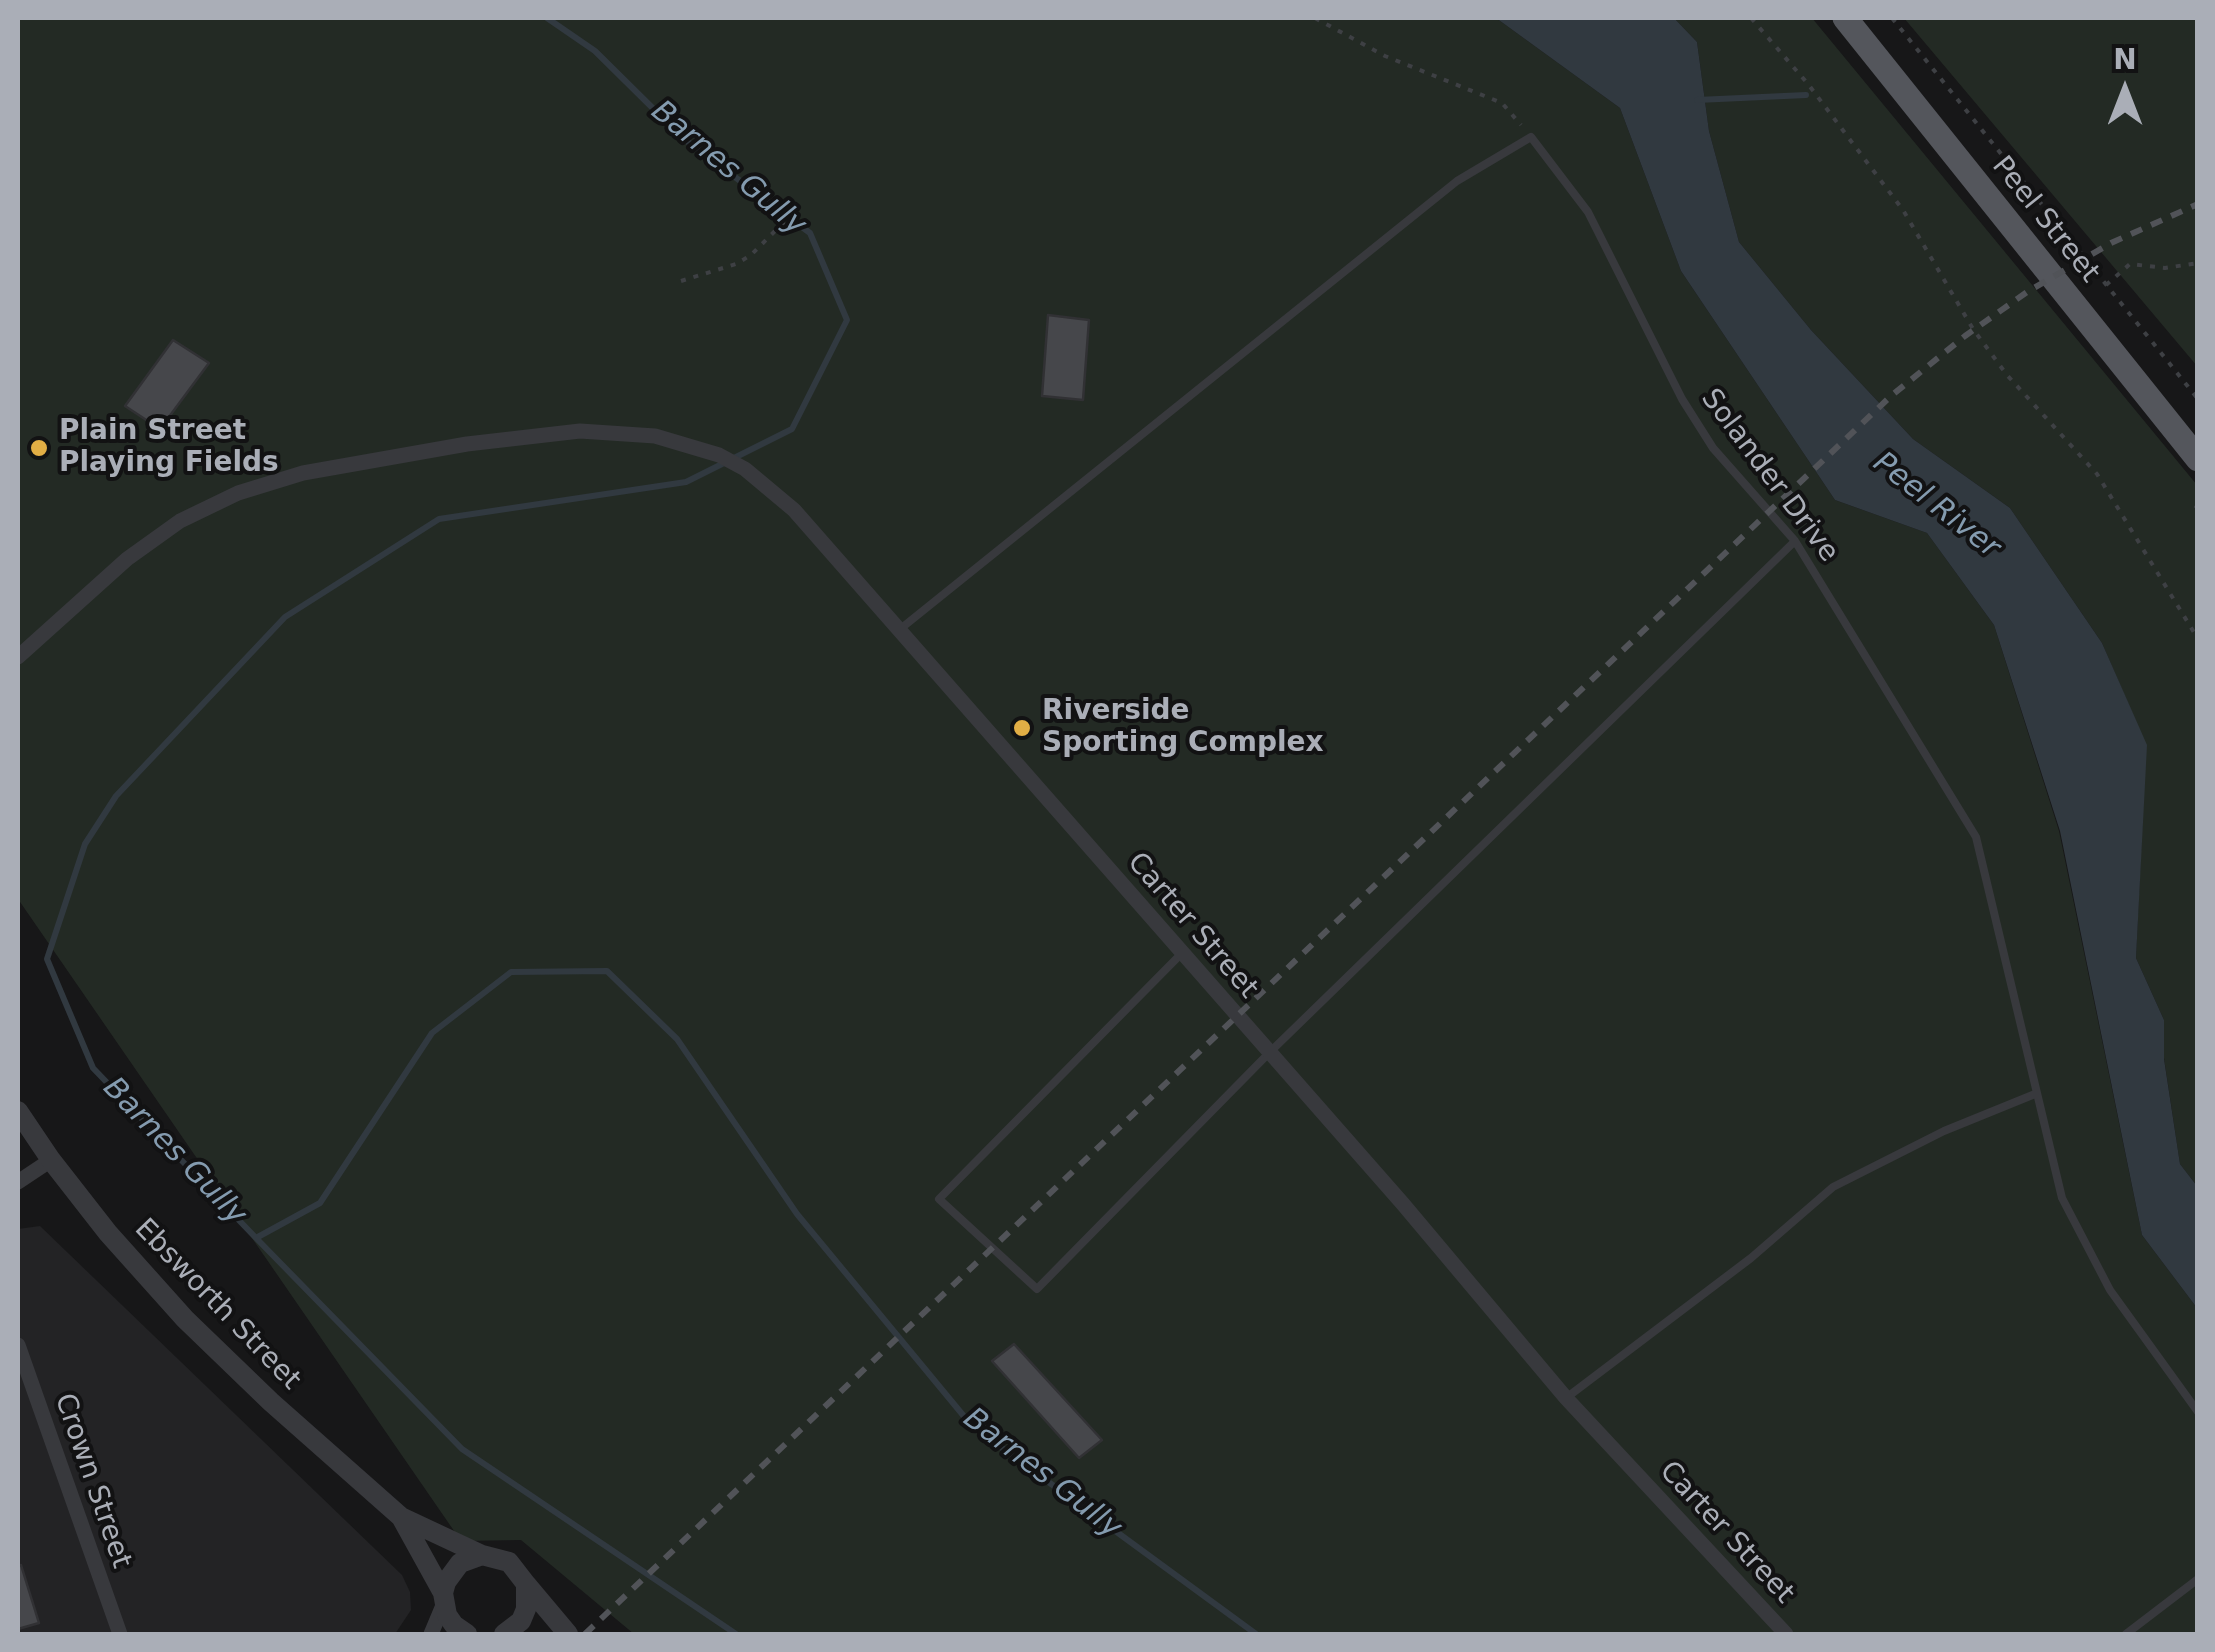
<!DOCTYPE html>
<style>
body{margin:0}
#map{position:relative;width:2215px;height:1652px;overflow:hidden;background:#171718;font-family:"DejaVu Sans",sans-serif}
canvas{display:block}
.frame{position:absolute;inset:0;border:20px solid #aaaeb7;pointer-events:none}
.north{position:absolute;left:2075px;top:40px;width:100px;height:100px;-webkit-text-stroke:8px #121213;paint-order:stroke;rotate:0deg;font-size:28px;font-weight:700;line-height:40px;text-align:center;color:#aaaeb7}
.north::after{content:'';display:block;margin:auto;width:35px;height:45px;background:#aaaeb7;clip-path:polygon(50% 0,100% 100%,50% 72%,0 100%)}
</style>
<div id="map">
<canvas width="2215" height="1652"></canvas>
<div class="frame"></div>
<div class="north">N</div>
</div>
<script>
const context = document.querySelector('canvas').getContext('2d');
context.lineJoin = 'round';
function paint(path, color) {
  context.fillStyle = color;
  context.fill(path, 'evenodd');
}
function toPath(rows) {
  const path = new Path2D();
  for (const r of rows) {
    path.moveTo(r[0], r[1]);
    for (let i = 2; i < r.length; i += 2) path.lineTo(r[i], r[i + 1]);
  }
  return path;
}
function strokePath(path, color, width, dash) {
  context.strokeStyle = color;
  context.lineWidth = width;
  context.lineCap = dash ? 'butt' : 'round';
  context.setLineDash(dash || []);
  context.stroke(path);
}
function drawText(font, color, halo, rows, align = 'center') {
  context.font = font + ' "DejaVu Sans",sans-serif';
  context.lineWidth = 8;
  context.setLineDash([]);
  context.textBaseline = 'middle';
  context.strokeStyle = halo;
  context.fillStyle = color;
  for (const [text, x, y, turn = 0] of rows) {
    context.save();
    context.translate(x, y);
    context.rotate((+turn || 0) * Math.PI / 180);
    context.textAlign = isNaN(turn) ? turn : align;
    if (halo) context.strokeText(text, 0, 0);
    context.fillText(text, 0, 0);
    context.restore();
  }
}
paint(toPath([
 [40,1226,402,1575,410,1592,411,1610,395,1634,18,1634,18,1229]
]), '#232325');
paint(toPath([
 [18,18,1496,18,1620,108,1681,271,1835,500,1927,533,1994,625,2059,831,2142,1235,2197,1308,2197,1634,634,1634,521,1540,461,1541,18,899],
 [1674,18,1812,18,2197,485,2197,1186,2180,1164,2164,1058,2164,1020,2136,958,2146,745,2102,643,2010,508,1913,439,1811,330,1739,242,1709,131,1697,42],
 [1904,18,2197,18,2197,366]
]), '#232a24');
paint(toPath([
 [1496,18,1674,18,1697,42,1709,131,1739,242,1811,330,1913,439,2010,508,2102,643,2147,745,2136,958,2164,1020,2164,1059,2180,1164,2197,1186,2197,1308,2142,1235,2060,831,1994,625,1927,533,1835,500,1681,271,1620,108]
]), '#313940');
strokePath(toPath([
 [547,18,595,51,684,139,810,233,847,320,792,429,686,482,439,519,285,617,116,796,85,844,47,959,93,1068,256,1238,320,1203,432,1033,511,972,607,971,677,1039,797,1214,972,1426,1256,1634],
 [1697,100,1806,95],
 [256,1238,462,1449,736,1634]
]), '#313940', 6);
const building = toPath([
 [1048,315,1089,320,1083,400,1042,396,1048,315],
 [173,340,209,363,160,429,125,406,173,340],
 [1014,1344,1102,1440,1079,1458,992,1361,1014,1344],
 [21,1565,39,1623,18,1629,18,1566,21,1565]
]);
paint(building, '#46474b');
strokePath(building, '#313134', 2.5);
strokePath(toPath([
 [1315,18,1385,56,1502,103,1521,125],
 [1751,18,1808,84,1903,210,1973,329,2007,375,2097,474,2198,639],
 [1892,18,2198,399],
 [681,281,736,264,751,255,793,213],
 [2106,285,2130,264,2165,268,2198,263],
 [2198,504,2194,511,2198,515]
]), '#3e4044', 4, [5, 8]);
strokePath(toPath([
 [899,630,1457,181,1531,137,1588,212,1682,399,1713,448,1795,541,1976,837,2062,1198,2110,1290,2198,1412],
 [1182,953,939,1199,1037,1289,1270,1052,1795,541],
 [1566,1398,1751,1258,1833,1187,1944,1131,2035,1094],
 [2126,1634,2198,1579]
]), '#38393d', 8);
strokePath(toPath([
 [18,657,127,559,180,521,238,493,303,473,467,444,580,431,655,436,719,455,745,469,794,510,1403,1204,1566,1398,1786,1634],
 [18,1182,51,1160],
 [18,1345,120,1634],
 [431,1634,444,1603]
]), '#38393d', 15);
strokePath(toPath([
 [18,1111,51,1160,108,1233,185,1319,271,1402,401,1517,482,1555],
 [401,1517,443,1593],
 [526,1584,568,1634],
 [467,1634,454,1625,447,1615,443,1593,446,1582,460,1563,482,1555,509,1562,526,1584,526,1609,521,1621,504,1634]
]), '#38393d', 20);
strokePath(toPath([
 [1845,18,2198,459]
]), '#54565c', 25);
strokePath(toPath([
 [585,1634,1891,396,1965,336,2027,292,2111,243,2198,204]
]), '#515358', 6, [12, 10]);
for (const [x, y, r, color] of [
 [39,448,10,"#e2ae45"],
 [1022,728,10,"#e2ae45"]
]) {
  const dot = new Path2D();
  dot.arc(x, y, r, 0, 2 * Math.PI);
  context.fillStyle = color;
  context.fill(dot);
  strokePath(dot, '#121213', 4);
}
drawText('28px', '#aaaeb7', '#121213', [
 ["Peel Street",2045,220,51],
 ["Solander Drive",1769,476,53],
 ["Carter Street",1192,926,49],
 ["Ebsworth Street",217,1305,46],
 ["Crown Street",92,1481,71],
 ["Carter Street",1726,1533,47]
]);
drawText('bold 28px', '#aaaeb7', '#121213', [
 ["Plain Street",59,432],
 ["Playing Fields",59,464],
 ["Riverside",1042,712],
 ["Sporting Complex",1042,744]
], 'left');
drawText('italic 30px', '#849baf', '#121213', [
 ["Barnes Gully",728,169,40],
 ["Peel River",1936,506,38],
 ["Barnes Gully",174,1152,46],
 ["Barnes Gully",1042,1474,38]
]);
</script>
